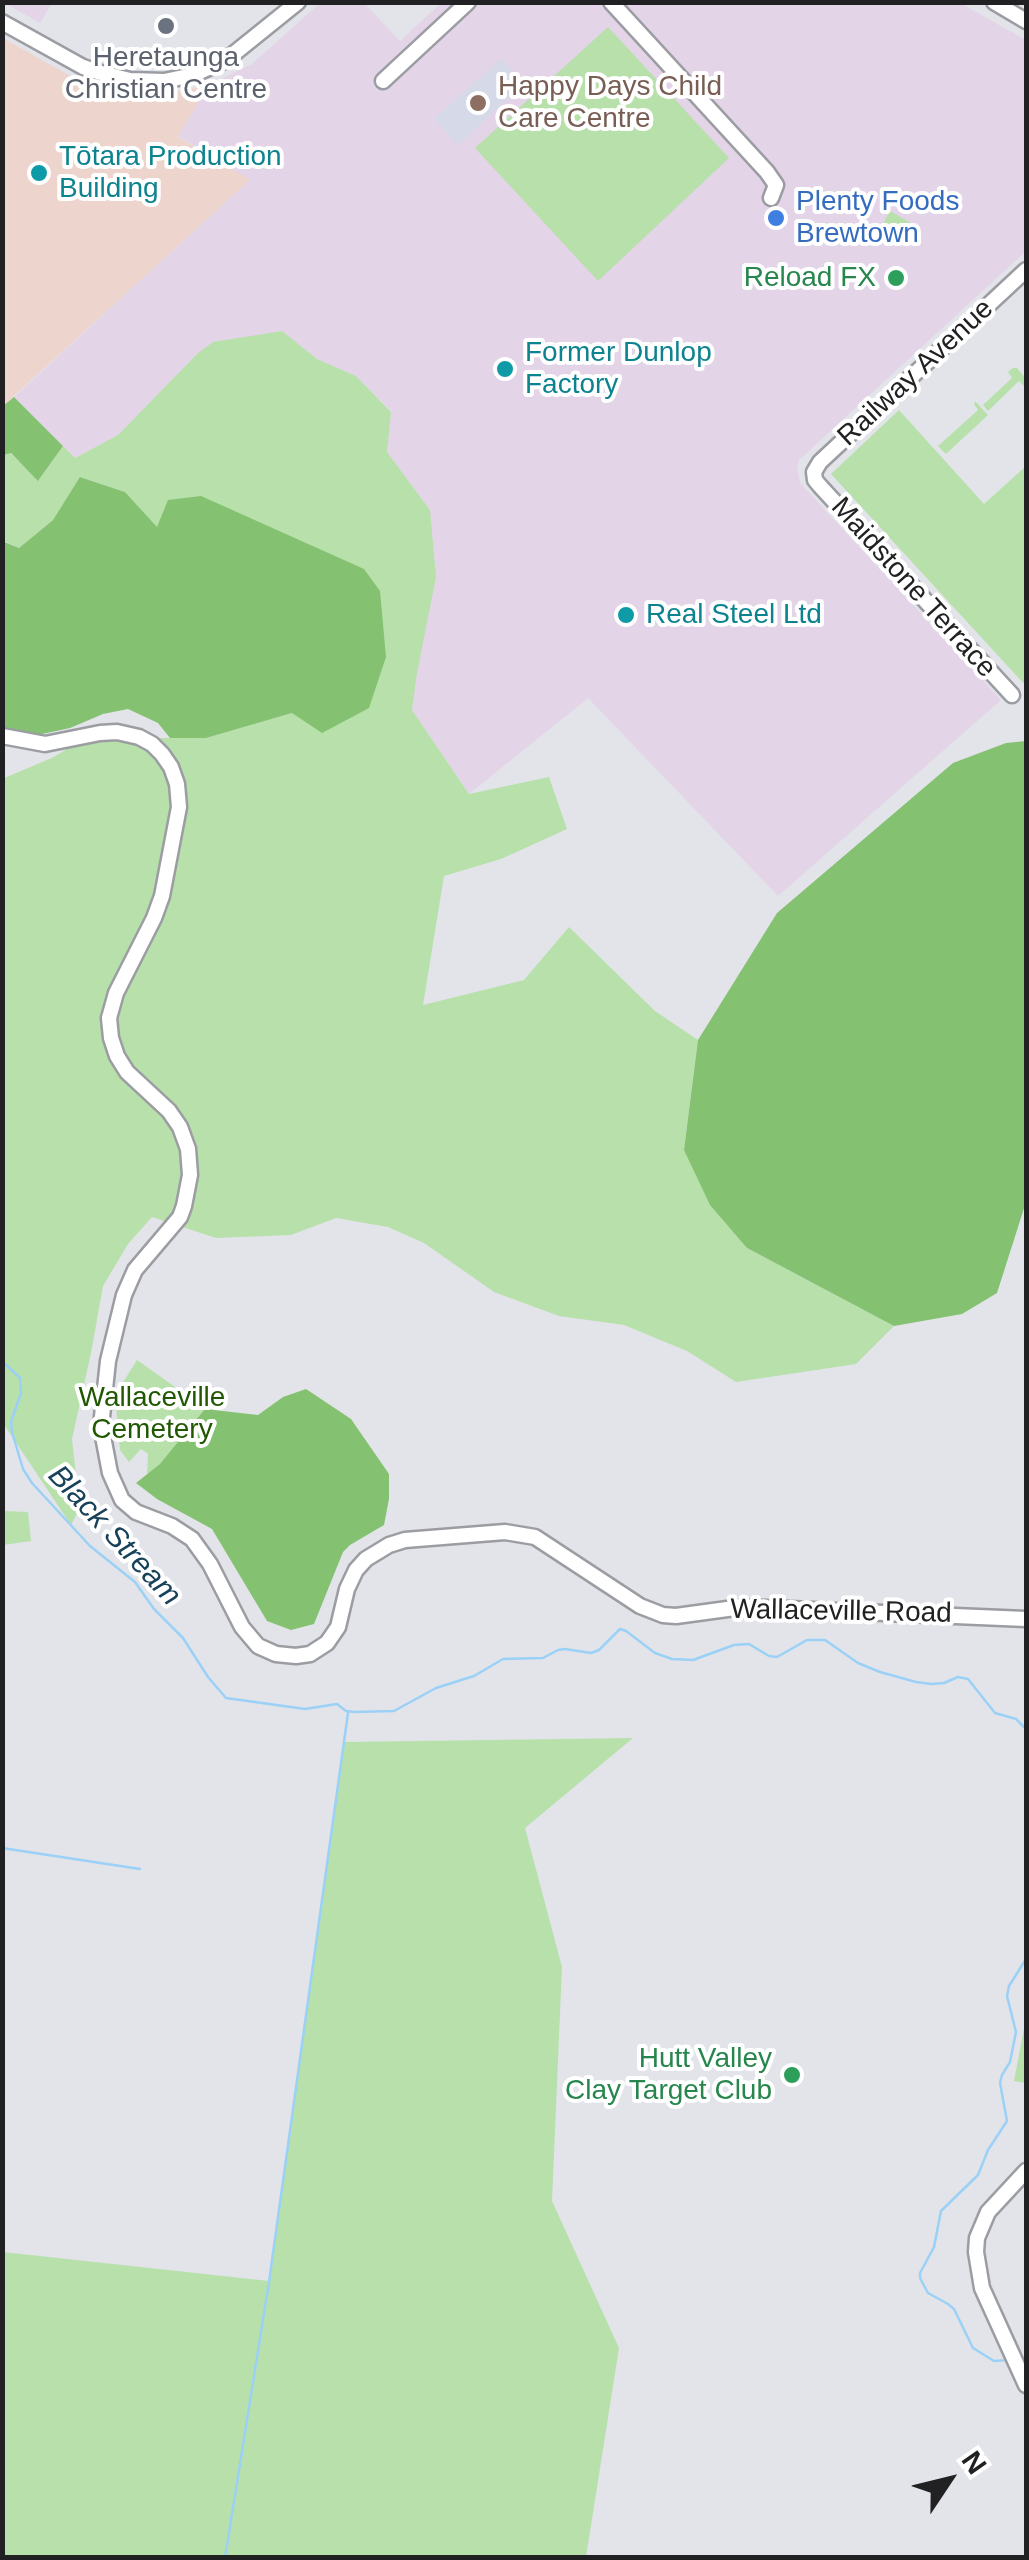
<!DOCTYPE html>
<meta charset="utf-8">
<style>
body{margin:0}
#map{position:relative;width:1029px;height:2560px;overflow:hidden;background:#e2e4ea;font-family:Arial,sans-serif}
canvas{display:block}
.frame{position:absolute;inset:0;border:5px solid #212123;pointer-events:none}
.north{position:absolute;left:899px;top:2430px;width:100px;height:100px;-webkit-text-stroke:8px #fff;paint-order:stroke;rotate:55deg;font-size:28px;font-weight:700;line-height:40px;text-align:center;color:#212123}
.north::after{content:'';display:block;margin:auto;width:35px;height:45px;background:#212123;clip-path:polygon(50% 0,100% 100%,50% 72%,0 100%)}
</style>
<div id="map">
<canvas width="1029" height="2560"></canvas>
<div class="frame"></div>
<div class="north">N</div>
</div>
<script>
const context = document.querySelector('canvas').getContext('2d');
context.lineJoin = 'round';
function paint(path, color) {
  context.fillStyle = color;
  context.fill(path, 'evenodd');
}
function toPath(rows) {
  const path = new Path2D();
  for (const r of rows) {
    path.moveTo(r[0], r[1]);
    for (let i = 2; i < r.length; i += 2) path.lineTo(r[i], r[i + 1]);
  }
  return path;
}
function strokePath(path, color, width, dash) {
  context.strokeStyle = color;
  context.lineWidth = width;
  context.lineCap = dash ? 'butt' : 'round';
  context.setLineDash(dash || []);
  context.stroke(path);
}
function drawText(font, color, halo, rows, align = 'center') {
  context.font = font + ' Arial,sans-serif';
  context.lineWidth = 8;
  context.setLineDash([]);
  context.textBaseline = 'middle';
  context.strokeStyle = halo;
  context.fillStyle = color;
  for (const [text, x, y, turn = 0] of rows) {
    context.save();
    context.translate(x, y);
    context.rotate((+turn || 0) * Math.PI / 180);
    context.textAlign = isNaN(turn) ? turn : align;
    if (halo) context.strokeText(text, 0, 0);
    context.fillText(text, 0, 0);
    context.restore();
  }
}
paint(toPath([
 [3,38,74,78,103,90,134,95,160,95,209,85,178,137,251,179,3,406]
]), '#edd4cc');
paint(toPath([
 [3,2,52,2,52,3,40,23],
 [442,2,960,3,1026,40,1026,251,799,460,797,467,800,483,1001,700,778,896,588,698,469,794,412,710,430,510,387,452,391,411,356,376,317,359,281,331,198,353,118,435,75,458,14,397,250,180,178,136,209,85,252,64,320,3,364,3,400,41]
]), '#e3d4e7');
paint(toPath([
 [501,59,524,84,458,145,434,119]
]), '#d6d9e7');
paint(toPath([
 [608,27,729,158,598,281,475,148],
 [890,211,916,226,909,239,883,224],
 [282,331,317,359,356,376,391,412,387,452,430,510,436,577,417,673,412,710,469,794,549,777,567,829,501,859,444,876,423,1005,524,980,569,927,655,1011,698,1040,684,1150,747,1248,894,1326,856,1364,736,1382,687,1351,624,1325,559,1316,494,1292,424,1243,388,1227,336,1218,291,1235,216,1238,152,1217,128,1244,103,1286,91,1353,72,1439,76,1475,72,1488,79,1510,71,1525,3,1423,2,779,54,757,96,731,118,723,128,726,140,738,206,738,292,713,157,528,125,492,81,477,53,520,19,548,2,540,3,455,10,453,39,480,63,446,75,458,118,435,198,353,213,342],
 [1013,368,1017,368,1026,379,1026,384,1024,386,1019,381,988,411,983,405,1012,378,1008,372],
 [975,401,988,415,946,454,938,446,978,410,974,404],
 [899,410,984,504,1026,466,1026,686,831,474],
 [137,1360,226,1423,147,1476,148,1454,141,1449,129,1462,120,1450,115,1395],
 [3,1511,28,1512,31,1541,3,1545],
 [633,1738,525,1828,562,1967,552,2201,619,2348,586,2557,3,2557,3,2252,269,2281,344,1742],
 [1026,2018,1026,2083,1014,2081]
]), '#b8e0ab');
paint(toPath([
 [14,397,63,446,38,481,11,453,3,455,3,406],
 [80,477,125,492,157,527,168,500,201,496,364,569,380,591,386,657,369,708,322,733,292,713,206,738,170,738,158,723,128,709,103,714,70,728,42,734,14,734,3,730,2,541,19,548,53,520],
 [1026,741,1026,1202,997,1293,962,1314,894,1326,747,1248,710,1205,684,1150,698,1040,777,913,953,763,1006,743],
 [306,1389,351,1419,389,1474,389,1499,384,1525,350,1545,343,1552,314,1624,291,1630,267,1621,212,1529,157,1499,136,1483,160,1464,205,1409,258,1415,283,1397]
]), '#84c170');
strokePath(toPath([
 [2,1361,20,1378,21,1393,11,1422,12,1432,23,1469,32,1483,90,1546,135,1582,154,1609,183,1638,208,1677,226,1698,305,1709,337,1704,346,1711,355,1712,394,1711,436,1688,474,1676,503,1659,543,1658,558,1650,565,1649,591,1653,599,1650,620,1629,626,1631,655,1653,672,1659,693,1660,734,1645,749,1644,769,1656,777,1657,807,1640,825,1640,858,1663,880,1672,916,1682,931,1684,944,1683,958,1677,968,1679,995,1713,1016,1719,1026,1729],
 [2,1848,140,1869],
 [1009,2360,994,2361,973,2348,954,2309,948,2304,928,2293,920,2278,920,2273,934,2247,941,2211,978,2175,988,2150,1007,2121,1000,2083,1002,2075,1010,2062,1016,2032,1007,1996,1009,1986,1026,1959],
 [225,2558,269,2282,348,1713]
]), '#9bd1f6', 2.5);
const minor = toPath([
 [611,2,767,172,776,185,771,198],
 [994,2,1026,21],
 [2,22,83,67,101,73,130,80,164,81,193,75,226,60,298,2],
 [383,81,468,2],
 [1012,695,820,486,815,480,814,472,820,462,1026,270],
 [2,736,45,744,100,733,117,732,139,737,152,744,162,754,171,767,177,784,179,807,162,896,154,918,116,993,109,1018,111,1038,117,1056,127,1072,169,1111,180,1127,188,1149,190,1175,184,1206,180,1217,135,1270,124,1295,108,1361,101,1426,110,1473,122,1500,136,1512,172,1526,192,1539,210,1564,242,1627,258,1646,276,1654,296,1656,310,1654,327,1643,338,1627,347,1589,356,1570,366,1559,389,1545,405,1540,505,1532,535,1537,640,1606,663,1615,676,1616,742,1607,1026,1619],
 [1026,2171,988,2212,977,2238,976,2252,982,2288,1026,2385]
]);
strokePath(minor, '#9b9da2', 19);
strokePath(minor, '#fff', 14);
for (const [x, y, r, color] of [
 [166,26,10,"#6b7280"],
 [478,103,10,"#8d6e63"],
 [39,173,10,"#0f9aa8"],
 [776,218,10,"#3f7fe0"],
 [896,278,10,"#2e9e5b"],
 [505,369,10,"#0f9aa8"],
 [626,615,10,"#0f9aa8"],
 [792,2075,10,"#2e9e5b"]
]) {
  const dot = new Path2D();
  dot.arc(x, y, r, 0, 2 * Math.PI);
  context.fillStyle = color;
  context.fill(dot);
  strokePath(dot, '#fff', 4);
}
drawText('28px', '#5b616d', '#fff', [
 ["Heretaunga",166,58],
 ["Christian Centre",166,90]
]);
drawText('28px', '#785e54', '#fff', [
 ["Happy Days Child",498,87],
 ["Care Centre",498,119]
], 'left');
drawText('28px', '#0d838f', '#fff', [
 ["Tōtara Production",59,157],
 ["Building",59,189],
 ["Former Dunlop",525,353],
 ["Factory",525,385],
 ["Real Steel Ltd",646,615]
], 'left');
drawText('28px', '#366cbe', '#fff', [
 ["Plenty Foods",796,202],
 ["Brewtown",796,234]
], 'left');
drawText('28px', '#27864d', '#fff', [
 ["Reload FX",876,278],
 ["Hutt Valley",772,2059],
 ["Clay Target Club",772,2091]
], 'right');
drawText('28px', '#212123', '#fff', [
 ["Railway Avenue",916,373,-43],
 ["Maidstone Terrace",913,588,48],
 ["Wallaceville Road",841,1612,1]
]);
drawText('28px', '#1f5800', '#fff', [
 ["Wallaceville",152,1398],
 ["Cemetery",152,1430]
]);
drawText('italic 30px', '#18415a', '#fff', [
 ["Black Stream",114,1536,47]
]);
</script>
